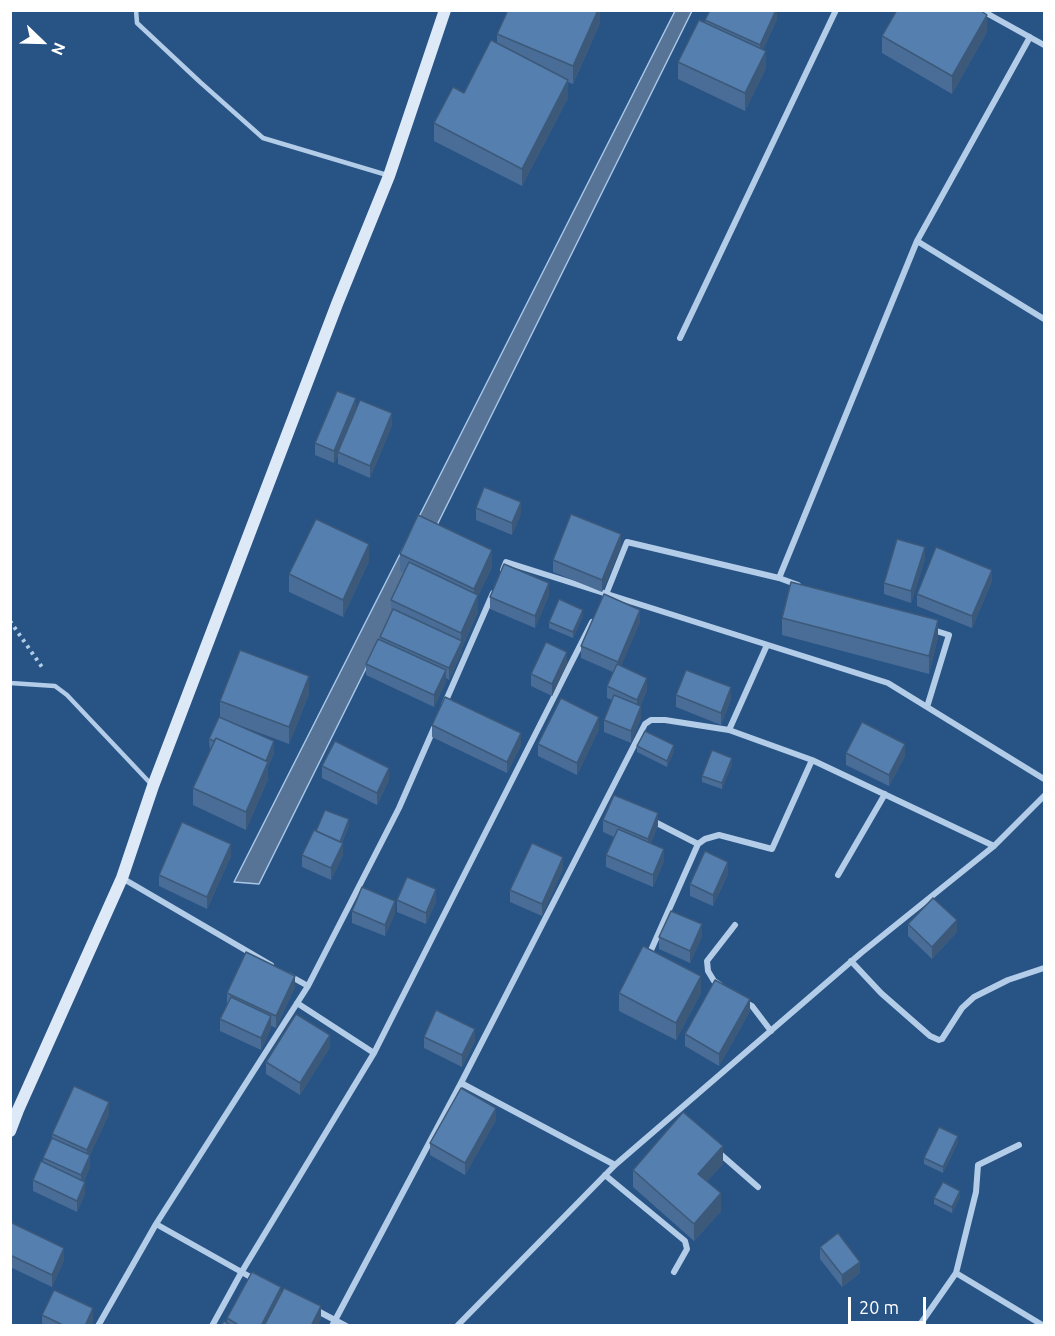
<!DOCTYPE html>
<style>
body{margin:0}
#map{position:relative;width:1055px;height:1336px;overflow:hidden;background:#285385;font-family:Ubuntu,sans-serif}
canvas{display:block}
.frame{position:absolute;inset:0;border:12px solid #fff;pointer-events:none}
.north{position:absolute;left:12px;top:12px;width:60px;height:60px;-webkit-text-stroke:4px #285385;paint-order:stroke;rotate:113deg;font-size:16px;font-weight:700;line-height:24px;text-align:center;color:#fff}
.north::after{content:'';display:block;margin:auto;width:21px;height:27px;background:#fff;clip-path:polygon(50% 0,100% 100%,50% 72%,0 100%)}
.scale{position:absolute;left:848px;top:1297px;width:78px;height:27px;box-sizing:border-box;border:3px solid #fff;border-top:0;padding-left:8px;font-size:18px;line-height:21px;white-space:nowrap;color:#fff;-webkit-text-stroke:4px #285385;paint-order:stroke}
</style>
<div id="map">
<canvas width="1055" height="1336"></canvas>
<div class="frame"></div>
<div class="north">N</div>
<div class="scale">20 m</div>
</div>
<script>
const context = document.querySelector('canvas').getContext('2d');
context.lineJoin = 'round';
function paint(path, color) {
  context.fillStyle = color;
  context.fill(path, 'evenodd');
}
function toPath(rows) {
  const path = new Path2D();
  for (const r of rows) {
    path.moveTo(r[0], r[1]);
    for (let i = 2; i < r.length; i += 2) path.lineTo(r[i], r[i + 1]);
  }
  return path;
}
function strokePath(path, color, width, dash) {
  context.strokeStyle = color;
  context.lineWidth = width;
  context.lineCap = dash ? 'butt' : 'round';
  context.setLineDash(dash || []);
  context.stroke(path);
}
const water = toPath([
 [675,11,692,11,259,884,234,882,675,11]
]);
paint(water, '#577497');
strokePath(water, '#a8c7e8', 1.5);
strokePath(toPath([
 [10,621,44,670]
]), '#b3cce7', 4, [3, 4.5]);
strokePath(toPath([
 [136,10,137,23,200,82,263,138,387,175],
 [10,683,55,686,67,695,151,784]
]), '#b3cce7', 4.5);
strokePath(toPath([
 [981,10,1044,45],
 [917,241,1044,319],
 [680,338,836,10],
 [503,570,506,562,888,683,1044,779],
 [779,578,917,241,1030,37],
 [605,597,627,542,779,578,798,585],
 [444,705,493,593],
 [927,707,949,635,933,630],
 [729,730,767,645],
 [653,821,698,844],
 [838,875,885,794],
 [122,878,271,965],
 [648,957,698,844,705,839,719,835,772,849,812,760],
 [851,961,881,993,930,1036,939,1040,942,1039,962,1008,974,997,1008,980,1044,968],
 [290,976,308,986],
 [720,985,714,981,708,971,707,961,735,925],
 [743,1001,752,1006,771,1031],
 [297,1003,374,1053],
 [461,1083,615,1165],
 [718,1152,758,1187],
 [605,1175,685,1241,687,1249,674,1272],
 [156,1224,254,1279],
 [956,1273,1044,1326],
 [314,1309,346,1326],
 [98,1326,156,1224,308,986,399,808,434,728],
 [212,1326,241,1273,374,1053,592,622],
 [332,1326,461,1083,645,724,651,720,665,720,729,730,812,760,994,846],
 [457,1326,615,1165,861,953,994,846,1044,796],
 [919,1326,956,1273,976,1192,978,1165,1019,1145]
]), '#b3cce7', 6);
strokePath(toPath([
 [10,1131,18,1110,122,878,153,786,337,304,389,176,445,10]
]), '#dde9f7', 12);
paint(toPath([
 [600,10,600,23,573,84,568,82,568,98,522,186,434,141,434,123,464,93,497,43,497,34],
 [777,10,777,19,763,50,766,68,745,111,678,79,678,62,705,23,705,20],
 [987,32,952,94,882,53,882,36],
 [356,410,392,425,370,478,338,464,338,455,334,463,315,455,315,443],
 [476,508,521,513,512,535,476,520],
 [621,546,602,592,553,572,553,560],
 [400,554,492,567,478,596,478,612,462,648,462,652,449,680,446,678,446,682,434,707,366,675,366,664,380,640,380,637,391,613,391,600,404,573,400,571],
 [925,559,911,603,884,594,884,583],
 [369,561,343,617,289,592,289,574],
 [992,581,972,628,917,606,917,594],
 [549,595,535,628,490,609,490,597],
 [583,616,573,638,549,628,549,622],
 [782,618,938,637,929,674,782,635],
 [640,622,621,666,647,690,640,706,641,718,631,743,604,732,604,720,612,700,607,698,607,686,613,672,581,658,581,646],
 [567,664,552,696,531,686,531,674],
 [309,694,289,744,236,724,274,753,268,767,268,779,246,830,193,805,193,788,210,751,209,739,220,717,220,701],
 [676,695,731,699,721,725,676,707],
 [432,725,521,745,507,773,432,737],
 [599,729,577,775,538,756,538,744],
 [637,746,674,751,667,767,637,752],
 [846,753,905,756,889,786,846,765],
 [732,764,722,789,702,782,702,776],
 [322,766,389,780,377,805,322,778],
 [603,820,658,825,651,843,664,861,653,887,606,867,606,855,614,837,603,832],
 [349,825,342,843,343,855,331,880,302,867,302,855,316,831],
 [231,856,207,909,159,886,159,875],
 [563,869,542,916,510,902,510,890],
 [728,874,713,906,690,896,690,884],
 [397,900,436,901,426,924,397,912],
 [352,911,395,913,385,936,352,923],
 [908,924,957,932,932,959,908,936],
 [702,936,690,963,659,949,659,937],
 [295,987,276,1028,271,1026,271,1028,261,1050,220,1031,220,1019,227,1005,227,993],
 [619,993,701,993,676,1040,619,1011],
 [750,1011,719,1066,685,1046,685,1034],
 [424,1037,475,1041,462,1067,424,1048],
 [330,1047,300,1095,266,1074,266,1062],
 [109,1114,90,1155,90,1167,84,1181,85,1194,77,1212,33,1191,33,1180,43,1162,43,1158,52,1138,52,1134],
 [496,1120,465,1175,430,1155,430,1143],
 [958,1142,943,1173,924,1164,924,1158],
 [723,1164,707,1181,721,1211,694,1241,633,1187,633,1170],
 [960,1197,952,1213,934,1204,934,1198],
 [10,1222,64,1260,52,1287,10,1267],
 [820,1247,860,1273,842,1287,820,1259],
 [281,1293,321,1318,317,1326,221,1326,227,1323,227,1318],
 [42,1315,93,1320,91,1326,42,1326]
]), '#496d96');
paint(toPath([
 [598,10,600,10,600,23,573,84,573,66],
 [776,10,777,10,777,19,760,57,760,45],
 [987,15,987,32,952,94,952,76],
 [766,51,766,68,745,111,745,93],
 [568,80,568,98,522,186,522,169],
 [356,398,356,410,338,452,338,455,334,463,334,451],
 [392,413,392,425,370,478,370,466],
 [521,502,521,513,512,535,512,523],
 [621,534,621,546,602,592,602,580],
 [369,544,369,561,343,617,343,600],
 [925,547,925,559,911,603,911,591],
 [492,550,492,567,478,596,478,612,462,648,462,652,449,680,449,668,461,643,461,633,474,605,474,589],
 [992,570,992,581,972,628,972,616],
 [549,583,549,595,535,628,535,616],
 [583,610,583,616,573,638,573,632],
 [640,610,640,622,618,674,618,662],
 [938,620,938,637,929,674,929,656],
 [567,652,567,664,552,696,552,684],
 [446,670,446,682,434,707,434,695],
 [309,676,309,694,289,744,289,727],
 [647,678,647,690,637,712,637,700],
 [731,687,731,699,721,725,721,713],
 [641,706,641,718,631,743,631,731],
 [599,717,599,729,577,775,577,763],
 [521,733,521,745,507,773,507,762],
 [274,741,274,753,268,767,268,779,246,830,246,812],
 [905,744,905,756,889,786,889,775],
 [674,745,674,751,667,767,667,761],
 [732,758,732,764,722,789,722,783],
 [389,768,389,780,377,805,377,793],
 [658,813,658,825,648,851,648,839],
 [349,819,349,825,339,849,339,843],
 [343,843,343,855,331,880,331,868],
 [231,844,231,856,207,909,207,897],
 [664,849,664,861,653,887,653,875],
 [563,857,563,869,542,916,542,904],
 [728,862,728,874,713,906,713,895],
 [436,889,436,901,426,924,426,913],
 [395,901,395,913,385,936,385,925],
 [957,920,957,932,932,959,932,947],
 [702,924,702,936,690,963,690,951],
 [295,976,295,987,276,1028,276,1016],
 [701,976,701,993,676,1040,676,1023],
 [750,999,750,1011,719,1066,719,1054],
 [271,1016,271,1028,261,1050,261,1038],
 [475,1029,475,1041,462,1067,462,1055],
 [330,1035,330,1047,300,1095,300,1083],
 [109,1102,109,1114,87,1162,87,1150],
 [496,1108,496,1120,465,1175,465,1163],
 [958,1136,958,1142,943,1173,943,1167],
 [723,1146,723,1164,698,1191,698,1174],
 [90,1155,90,1167,81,1187,81,1175],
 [85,1182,85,1194,77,1212,77,1201],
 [960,1191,960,1197,952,1213,952,1207],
 [721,1193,721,1211,694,1241,694,1224],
 [64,1248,64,1260,52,1287,52,1275],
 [860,1262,860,1273,842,1287,842,1275],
 [281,1287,281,1299,267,1326,261,1326],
 [321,1306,321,1318,317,1326,311,1326],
 [93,1308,93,1320,91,1326,85,1326]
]), '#3c597a');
const building = toPath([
 [508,10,598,10,573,66,497,34,508,10],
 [710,10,776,10,760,45,705,20,710,10],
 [897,10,980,10,987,15,952,76,882,36,897,10],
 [699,20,766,51,745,93,678,62,699,20],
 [491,40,568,80,522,169,434,123,453,87,464,93,491,40],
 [337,391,356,398,334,451,315,443,337,391],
 [360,400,392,413,370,466,338,452,360,400],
 [484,487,521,502,512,523,476,508,484,487],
 [571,514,621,534,602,580,553,560,571,514],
 [418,515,492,550,474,589,400,554,418,515],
 [316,519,369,544,343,600,289,574,316,519],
 [897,539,925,547,911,591,884,583,897,539],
 [936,547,992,570,972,616,917,594,936,547],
 [409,562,478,595,461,633,391,600,409,562],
 [504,564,549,583,535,616,490,597,504,564],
 [791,582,938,620,929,656,782,618,791,582],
 [604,594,640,610,618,662,581,646,604,594],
 [559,599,583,610,573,632,549,622,559,599],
 [393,609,462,641,449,668,380,637,393,609],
 [378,639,446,670,434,695,366,664,378,639],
 [546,642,567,652,552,684,531,674,546,642],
 [240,650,309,676,289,727,220,701,240,650],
 [617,664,647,678,637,700,607,686,617,664],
 [686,670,731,687,721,713,676,695,686,670],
 [614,695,641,706,631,731,604,720,614,695],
 [445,697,521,733,507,762,432,725,445,697],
 [561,698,599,717,577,763,538,744,561,698],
 [219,717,274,741,266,761,216,738,214,741,209,739,219,717],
 [862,722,905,744,889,775,846,753,862,722],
 [645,731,674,745,667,761,637,746,645,731],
 [216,738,268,762,246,812,193,788,216,738],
 [335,741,389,768,377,793,322,766,335,741],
 [712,750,732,758,722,783,702,776,712,750],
 [614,795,658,813,648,839,603,820,614,795],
 [325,810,349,819,340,842,316,831,325,810],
 [182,822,231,844,207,897,159,875,182,822],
 [618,829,664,849,653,875,606,855,618,829],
 [314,830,343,843,331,868,302,855,314,830],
 [532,843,563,857,542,904,510,890,532,843],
 [705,851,728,862,713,895,690,884,705,851],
 [407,877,436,889,426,913,397,900,407,877],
 [362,887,395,901,385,925,352,911,362,887],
 [933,898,957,920,932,947,908,924,933,898],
 [671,911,702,924,690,951,659,937,671,911],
 [643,946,701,976,676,1023,619,993,643,946],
 [246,952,295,976,276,1016,227,993,246,952],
 [715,980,750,999,719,1054,685,1034,715,980],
 [231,997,271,1016,261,1038,220,1019,231,997],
 [436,1010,475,1029,462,1055,424,1037,436,1010],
 [296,1014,330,1035,300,1083,266,1062,296,1014],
 [74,1086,109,1102,87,1150,52,1134,74,1086],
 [461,1088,496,1108,465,1163,430,1143,461,1088],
 [683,1112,723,1146,698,1174,721,1193,694,1224,633,1170,683,1112],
 [939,1127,958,1136,943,1167,924,1158,939,1127],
 [52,1138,90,1155,81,1175,43,1158,52,1138],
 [41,1161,85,1182,77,1201,33,1180,41,1161],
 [943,1182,960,1191,952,1207,934,1198,943,1182],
 [10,1222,64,1248,52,1275,10,1255,10,1222],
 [838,1233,860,1262,842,1275,820,1247,838,1233],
 [252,1272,281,1287,261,1326,240,1326,227,1318,252,1272],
 [284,1288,321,1306,311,1326,264,1326,284,1288],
 [54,1290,93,1308,85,1326,65,1326,42,1315,54,1290],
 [224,1321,232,1326,221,1326,224,1321]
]);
paint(building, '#557fae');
strokePath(building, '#3c597a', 1.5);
</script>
